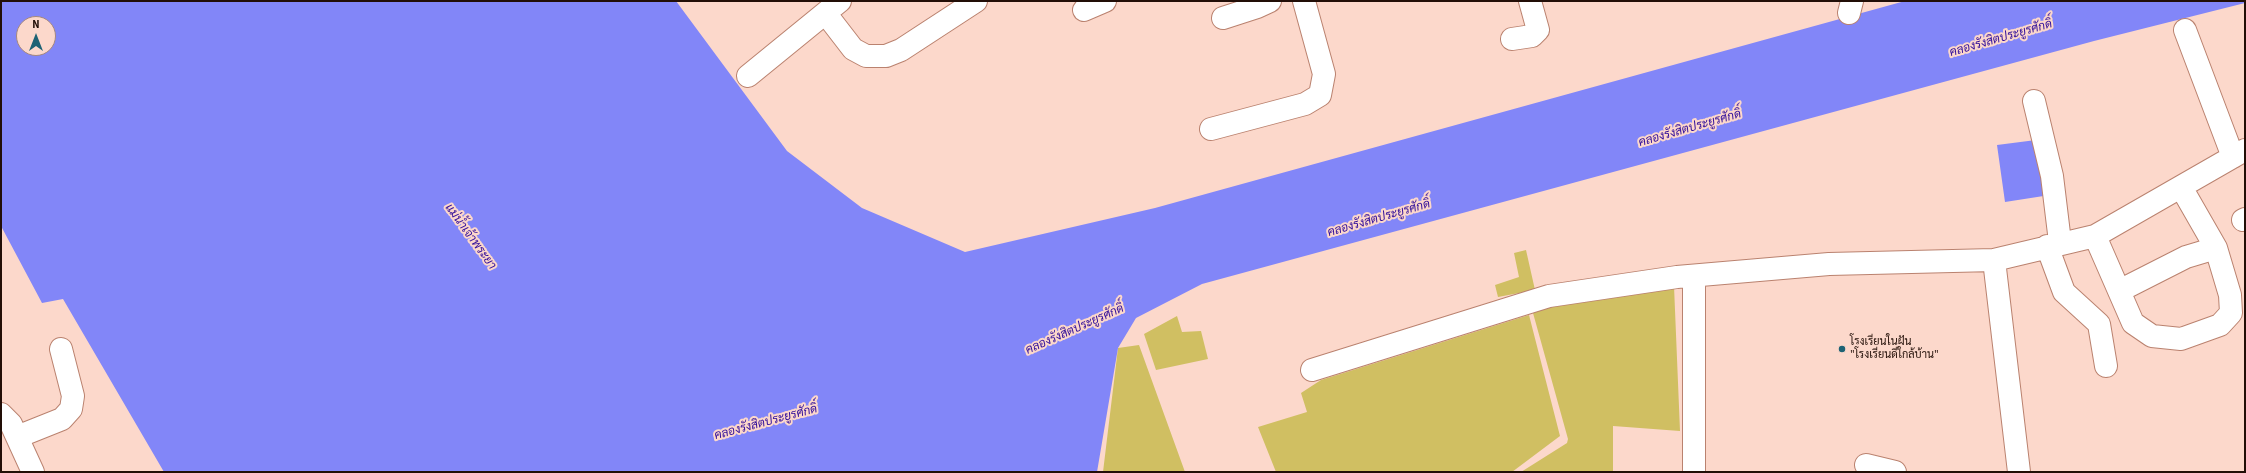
<!DOCTYPE html>
<meta charset="utf-8">
<style>
body{margin:0}
#map{position:relative;width:2246px;height:473px;overflow:hidden;background:#fcd8cb;font-family:"Source Sans 3",sans-serif}
canvas{display:block}
.frame{position:absolute;inset:0;border:2px solid #220e07;pointer-events:none}
.north{position:absolute;left:16px;top:16px;width:40px;height:40px;box-sizing:border-box;background:#fcd8cb;border:1px solid #a5877d;border-radius:50%;rotate:0deg;font-size:11px;font-weight:700;line-height:16px;text-align:center;color:#220e07}
.north::after{content:'';display:block;margin:auto;width:14px;height:18px;background:#1e6274;clip-path:polygon(50% 0,100% 100%,50% 72%,0 100%)}
</style>
<div id="map">
<canvas width="2246" height="473"></canvas>
<div class="frame"></div>
<div class="north">N</div>
</div>
<script>
const context = document.querySelector('canvas').getContext('2d');
context.lineJoin = 'round';
function paint(path, color) {
  context.fillStyle = color;
  context.fill(path, 'evenodd');
}
function toPath(rows) {
  const path = new Path2D();
  for (const r of rows) {
    path.moveTo(r[0], r[1]);
    for (let i = 2; i < r.length; i += 2) path.lineTo(r[i], r[i + 1]);
  }
  return path;
}
function strokePath(path, color, width, dash) {
  context.strokeStyle = color;
  context.lineWidth = width;
  context.lineCap = dash ? 'butt' : 'round';
  context.setLineDash(dash || []);
  context.stroke(path);
}
function drawText(font, color, halo, rows, align = 'center') {
  context.font = font + ' "Source Sans 3",Sarabun,sans-serif';
  context.lineWidth = 4;
  context.setLineDash([]);
  context.textBaseline = 'middle';
  context.strokeStyle = halo;
  context.fillStyle = color;
  for (const [text, x, y, turn = 0] of rows) {
    context.save();
    context.translate(x, y);
    context.rotate((+turn || 0) * Math.PI / 180);
    context.textAlign = isNaN(turn) ? turn : align;
    if (halo) context.strokeText(text, 0, 0);
    context.fillText(text, 0, 0);
    context.restore();
  }
}
paint(toPath([
 [1526,250,1535,290,1498,297,1495,285,1519,277,1514,253],
 [1674,286,1680,431,1613,426,1613,472,1521,472,1567,443,1568,439,1533,313,1552,304],
 [1529,315,1560,436,1512,472,1276,472,1258,427,1307,412,1301,393,1321,380],
 [1177,316,1182,332,1201,331,1208,359,1156,370,1144,334],
 [1139,345,1185,472,1103,472,1118,348]
]), '#d0bf62');
paint(toPath([
 [1,1,676,1,787,151,862,208,965,252,1155,208,1905,1,2245,1,2245,3,2094,41,1202,284,1136,318,1118,348,1097,472,164,472,63,299,42,303,1,226],
 [24,24,48,24,48,48,24,48],
 [2036,140,2050,195,2005,202,1997,145]
]), '#8286f8');
const minor = toPath([
 [1084,10,1105,1],
 [1849,13,1852,1],
 [826,14,853,49,866,56,886,56,901,50,976,1],
 [1223,18,1257,7,1270,1],
 [2185,30,2233,157],
 [1512,39,1532,36,1538,30,1530,1],
 [748,76,840,1],
 [2034,101,2052,176,2060,242],
 [1211,129,1305,104,1320,95,1324,74,1304,1],
 [2243,220,2245,219],
 [2095,236,2133,323,2152,336,2181,339,2220,325,2231,313,2230,295,2216,248],
 [2047,246,2064,292,2099,324,2106,366],
 [1994,260,2019,472],
 [1694,276,1694,472],
 [2119,291,2186,257,2216,248,2181,187],
 [1312,370,1549,296,1677,277,1829,264,1994,260,2095,236,2245,150],
 [1,414,11,424,33,472],
 [17,437,62,419,71,409,73,396,61,349],
 [1866,465,1895,472]
]);
strokePath(minor, '#ba826f', 24);
strokePath(minor, '#fff', 22);
for (const [x, y, r, color] of [
 [1842,349,4,"#1e6274"]
]) {
  const dot = new Path2D();
  dot.arc(x, y, r, 0, 2 * Math.PI);
  context.fillStyle = color;
  context.fill(dot);
  strokePath(dot, '#fcd8cb', 1.5);
}
drawText('11px', '#220e07', '#fcd8cb', [
 ["โรงเรียนในฝัน",1850,343],
 ["\"โรงเรียนดีใกล้บ้าน\"",1850,356]
], 'left');
drawText('italic 12px', '#300d9a', '#fcd8cb', [
 ["คลองรังสิตประยูรศักดิ์",2001,39,-16],
 ["คลองรังสิตประยูรศักดิ์",1690,129,-16],
 ["คลองรังสิตประยูรศักดิ์",1379,219,-16],
 ["แม่น้ำเจ้าพระยา",470,237,54],
 ["คลองรังสิตประยูรศักดิ์",1075,330,-24],
 ["คลองรังสิตประยูรศักดิ์",766,423,-15]
]);
</script>
